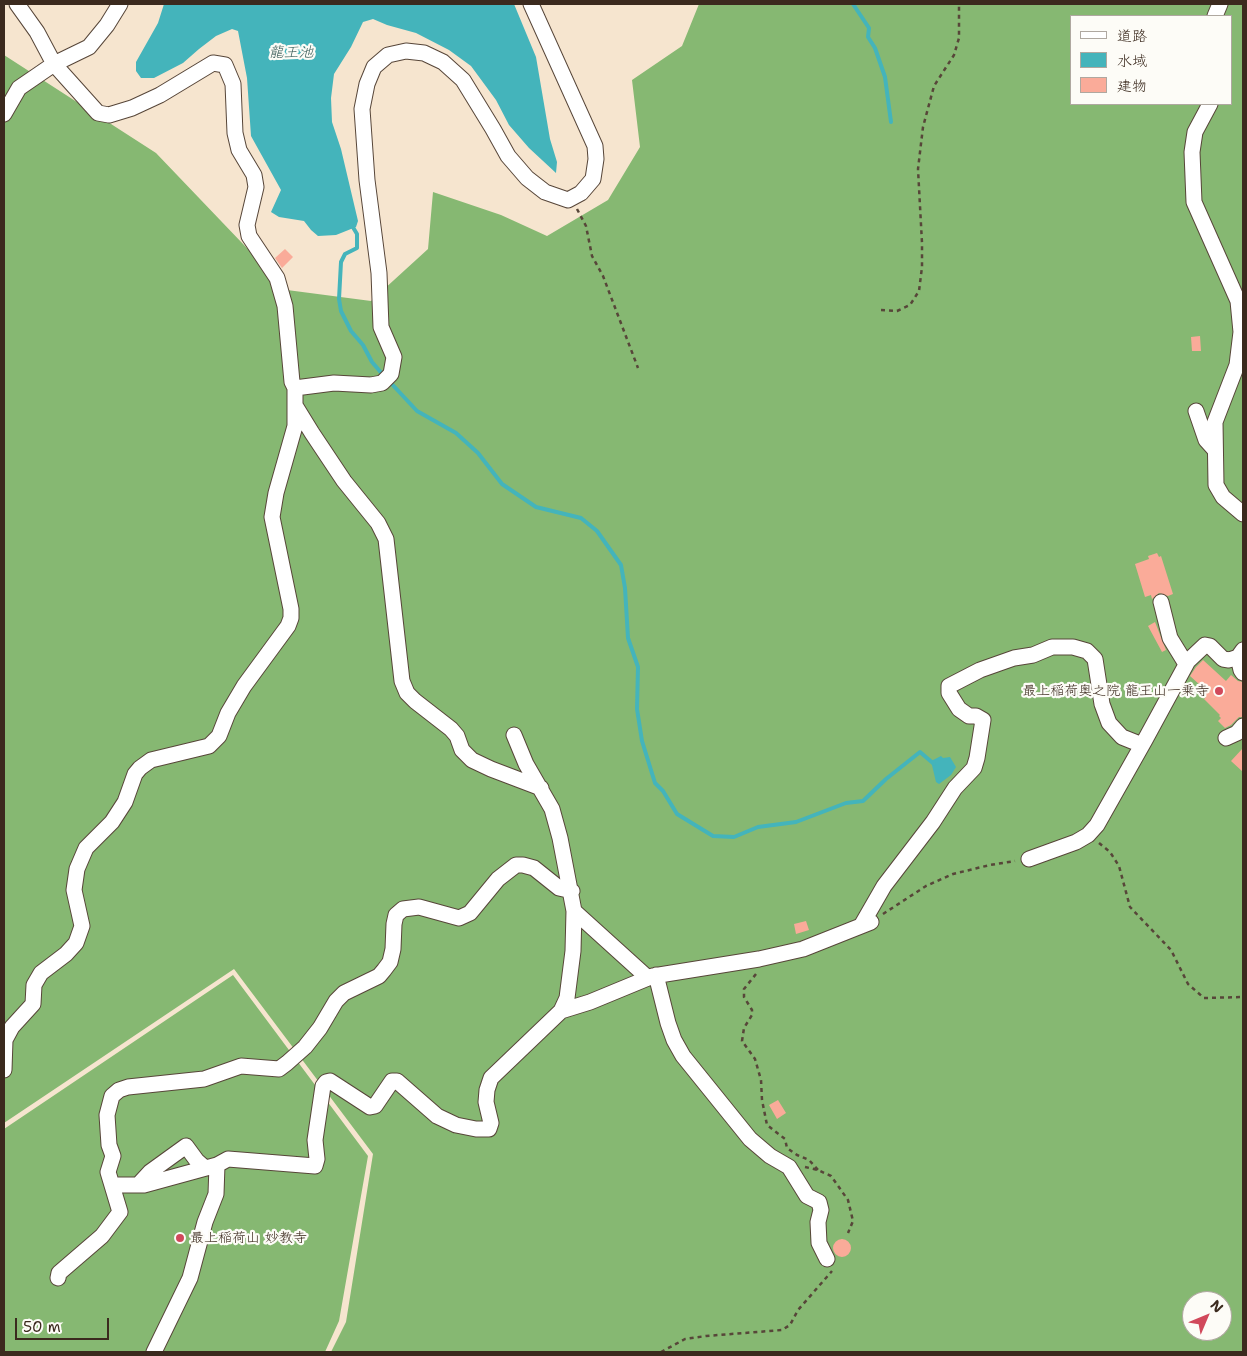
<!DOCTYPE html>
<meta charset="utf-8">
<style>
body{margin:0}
#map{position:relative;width:1247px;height:1356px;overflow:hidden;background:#f6e5cf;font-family:"Shantell Sans","Klee One",sans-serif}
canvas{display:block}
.frame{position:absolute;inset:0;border:5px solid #3b2a1e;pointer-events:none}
.legend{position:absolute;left:1070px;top:15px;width:162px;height:90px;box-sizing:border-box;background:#fdfcf7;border:1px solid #afa8a0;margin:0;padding:6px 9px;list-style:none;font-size:15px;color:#3b2a1e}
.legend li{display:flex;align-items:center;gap:10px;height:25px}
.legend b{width:25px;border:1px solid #afa8a0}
.north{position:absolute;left:1182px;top:1291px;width:50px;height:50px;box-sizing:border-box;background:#fdfcf7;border:1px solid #afa8a0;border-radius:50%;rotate:45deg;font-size:14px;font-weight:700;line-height:20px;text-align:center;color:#3b2a1e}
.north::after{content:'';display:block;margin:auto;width:18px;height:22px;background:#d1495b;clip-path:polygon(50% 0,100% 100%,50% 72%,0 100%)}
.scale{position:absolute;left:15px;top:1318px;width:94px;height:22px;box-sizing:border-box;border:2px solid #3b2a1e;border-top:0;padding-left:6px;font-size:15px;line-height:18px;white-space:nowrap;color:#3b2a1e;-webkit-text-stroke:4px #fdfcf7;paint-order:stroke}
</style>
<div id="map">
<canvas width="1247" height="1356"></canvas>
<div class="frame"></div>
<ul class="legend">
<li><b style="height:6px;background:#fff"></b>道路</li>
<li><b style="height:14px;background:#44b4bb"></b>水域</li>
<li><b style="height:14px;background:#faab99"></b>建物</li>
</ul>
<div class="north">N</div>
<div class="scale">50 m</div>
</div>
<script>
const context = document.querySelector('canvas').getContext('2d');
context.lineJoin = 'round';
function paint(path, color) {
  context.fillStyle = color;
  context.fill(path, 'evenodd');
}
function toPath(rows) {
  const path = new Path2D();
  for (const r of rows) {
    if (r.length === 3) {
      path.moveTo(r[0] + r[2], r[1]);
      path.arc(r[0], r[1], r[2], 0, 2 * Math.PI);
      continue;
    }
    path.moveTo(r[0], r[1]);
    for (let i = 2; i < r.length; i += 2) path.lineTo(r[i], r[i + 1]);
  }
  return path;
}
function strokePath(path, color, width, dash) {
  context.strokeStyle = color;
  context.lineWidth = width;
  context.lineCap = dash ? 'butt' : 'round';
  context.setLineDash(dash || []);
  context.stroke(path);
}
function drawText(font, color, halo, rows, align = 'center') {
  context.font = font + ' "Shantell Sans","Klee One",sans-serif';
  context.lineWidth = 4.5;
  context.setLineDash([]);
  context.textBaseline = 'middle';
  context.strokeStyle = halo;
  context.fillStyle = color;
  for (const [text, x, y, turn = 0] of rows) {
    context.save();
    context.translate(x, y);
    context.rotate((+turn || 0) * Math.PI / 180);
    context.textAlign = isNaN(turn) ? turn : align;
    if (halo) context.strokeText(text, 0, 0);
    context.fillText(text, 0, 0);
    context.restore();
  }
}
paint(toPath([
 [699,4,1243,4,1243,1352,331,1352,346,1322,373,1154,234,969,4,1123,4,55,156,153,287,290,371,301,428,249,433,192,501,215,547,236,608,200,640,147,632,80,682,46],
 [1071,16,1231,16,1231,104,1071,104],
 [1192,1301,1222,1301,1222,1331,1192,1331],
 [233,975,368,1156,339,1321,325,1352,4,1352,4,1129]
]), '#86b872');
paint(toPath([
 [164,4,514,4,536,57,550,139,557,162,556,173,529,148,509,125,496,100,471,66,449,50,416,33,387,25,373,19,363,22,351,47,334,74,331,98,332,122,341,149,358,221,356,227,336,235,318,236,311,230,304,221,279,217,271,212,281,190,251,136,247,78,238,31,232,29,216,36,199,49,183,63,154,78,141,78,136,71,136,62,158,23],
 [941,756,943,758,950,757,956,767,951,775,939,784,936,782,931,761]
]), '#44b4bb');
strokePath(toPath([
 [853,4,869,28,868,37,875,48,885,77,891,122],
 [351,224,357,234,357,248,345,254,341,262,339,299,341,311,351,331,363,345,372,362,384,376],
 [389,381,417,411,456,433,478,453,502,484,536,507,581,518,597,531,621,565,625,588,628,638,638,667,637,709,642,741,655,783,663,791,677,814,713,836,734,837,758,827,796,822,846,803,863,801,886,779,920,752,934,764]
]), '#44b4bb', 4);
paint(toPath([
 [285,249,293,257,282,268,275,258],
 [1200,336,1201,351,1192,351,1191,337],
 [1157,553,1159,557,1161,556,1173,594,1168,596,1159,593,1152,599,1151,595,1145,597,1135,564,1149,559,1148,556],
 [1155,622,1166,650,1162,652,1148,626],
 [1203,660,1226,681,1231,675,1238,681,1243,682,1243,717,1239,717,1231,725,1225,728,1218,721,1221,718,1219,716,1220,715,1204,699,1206,697,1196,688,1200,685,1190,676,1196,667],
 [1243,748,1243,772,1231,761],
 [806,921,809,930,796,934,794,924],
 [778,1100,786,1113,777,1119,769,1105],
 [842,1248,9]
]), '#faab99');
const minor = toPath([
 [17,4,37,32,54,64,98,113,109,115,132,108,160,95,213,63,225,65,233,84,235,133,239,150,254,175,256,187,247,225,249,236,277,278,285,306,292,382,295,388,334,383,371,385,382,383,391,374,394,357,381,327,379,273,367,180,362,109,367,84,374,67,388,55,406,51,424,53,443,62,463,80,493,129,508,156,527,178,545,192,568,200,581,193,593,179,596,159,595,146,531,4],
 [1215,16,1220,4],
 [1210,104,1195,132,1192,152,1194,202,1238,301,1241,332,1237,365,1215,422,1216,485,1223,497,1243,514],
 [4,114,19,88,54,64,89,47,107,25,120,4],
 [296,407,312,433,344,481,378,523,386,539,402,681,407,693,415,701,451,729,457,736,462,750,472,760,491,769,541,788],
 [1196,411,1206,440,1215,450],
 [1161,602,1170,638,1186,664],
 [1238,657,1241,670,1243,673],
 [1226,738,1237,733,1243,726],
 [1029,859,1076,842,1088,835,1097,825,1145,740,1188,661,1205,645,1210,646,1223,659,1229,660,1238,657,1243,650],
 [574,911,648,978],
 [861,926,884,886,933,822,955,788,974,768,977,758,983,720,976,716,969,716,959,709,949,693,949,686,980,670,1014,658,1033,655,1052,647,1073,647,1087,651,1095,659,1102,704,1109,723,1122,737,1142,745],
 [656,975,668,1023,674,1040,683,1056,750,1139,770,1156,789,1167,807,1196,819,1202,821,1210,818,1222,819,1243,827,1259],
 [561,1011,590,1002,653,976,759,959,803,949,871,922],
 [4,1070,5,1040,12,1027,33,1004,34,985,41,973,66,954,76,943,82,926,74,890,77,869,86,848,112,822,125,802,135,774,140,768,151,760,209,746,219,736,228,713,244,686,288,626,291,618,291,609,272,517,276,493,295,426,295,388],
 [112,1185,144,1185,217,1165,228,1159,315,1166,317,1159,315,1140,323,1086,326,1082,330,1081,370,1107,375,1106,392,1081,397,1081,437,1116,456,1125,476,1129,489,1129,491,1123,486,1102,487,1090,491,1078,561,1011,567,998,573,951,574,911,560,838,552,809,526,764,514,735],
 [138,1185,150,1172,186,1146,197,1161,205,1168],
 [58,1278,59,1273,102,1236,120,1212,108,1172,113,1156,109,1145,107,1115,112,1096,119,1090,128,1087,204,1079,241,1066,279,1069,287,1063,305,1047,320,1028,336,1001,344,993,379,976,384,970,390,962,393,949,394,924,396,915,403,909,419,907,459,918,470,913,498,879,516,865,523,865,534,868,559,888,572,891],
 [154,1352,190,1278,205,1222,216,1194,217,1165]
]);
strokePath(minor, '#574639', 17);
strokePath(toPath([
 [577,209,586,226,592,256,603,276,638,368],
 [881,310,897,311,910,305,919,291,922,267,922,243,918,169,923,127,934,86,954,55,959,38,959,4],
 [1099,843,1110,852,1119,866,1130,907,1171,950,1188,984,1204,998,1243,997],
 [883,914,926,886,953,874,990,865,1015,861],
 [756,974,744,989,744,997,752,1010,752,1015,744,1028,742,1041,755,1059,761,1080,762,1100,767,1125,785,1139,787,1148,797,1155,809,1160,818,1170],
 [805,1167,818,1170,831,1176,848,1200,853,1221,848,1233],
 [661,1352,685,1339,706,1336,782,1330,790,1325,798,1310,832,1271]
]), '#574639', 2.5, [4, 4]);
strokePath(minor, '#fff', 15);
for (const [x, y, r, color] of [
 [1219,691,5,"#d1495b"],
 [180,1238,5,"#d1495b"]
]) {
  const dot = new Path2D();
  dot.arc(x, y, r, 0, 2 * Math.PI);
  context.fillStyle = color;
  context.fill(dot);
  strokePath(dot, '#fdfcf7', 2);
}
drawText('14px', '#3b2a1e', '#fdfcf7', [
 ["最上稲荷奥之院 龍王山一乗寺",1209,691],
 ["最上稲荷山 妙教寺",190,1238,"left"]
], 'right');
drawText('italic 15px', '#3f615d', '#fdfcf7', [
 ["龍王池",291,53]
]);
</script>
